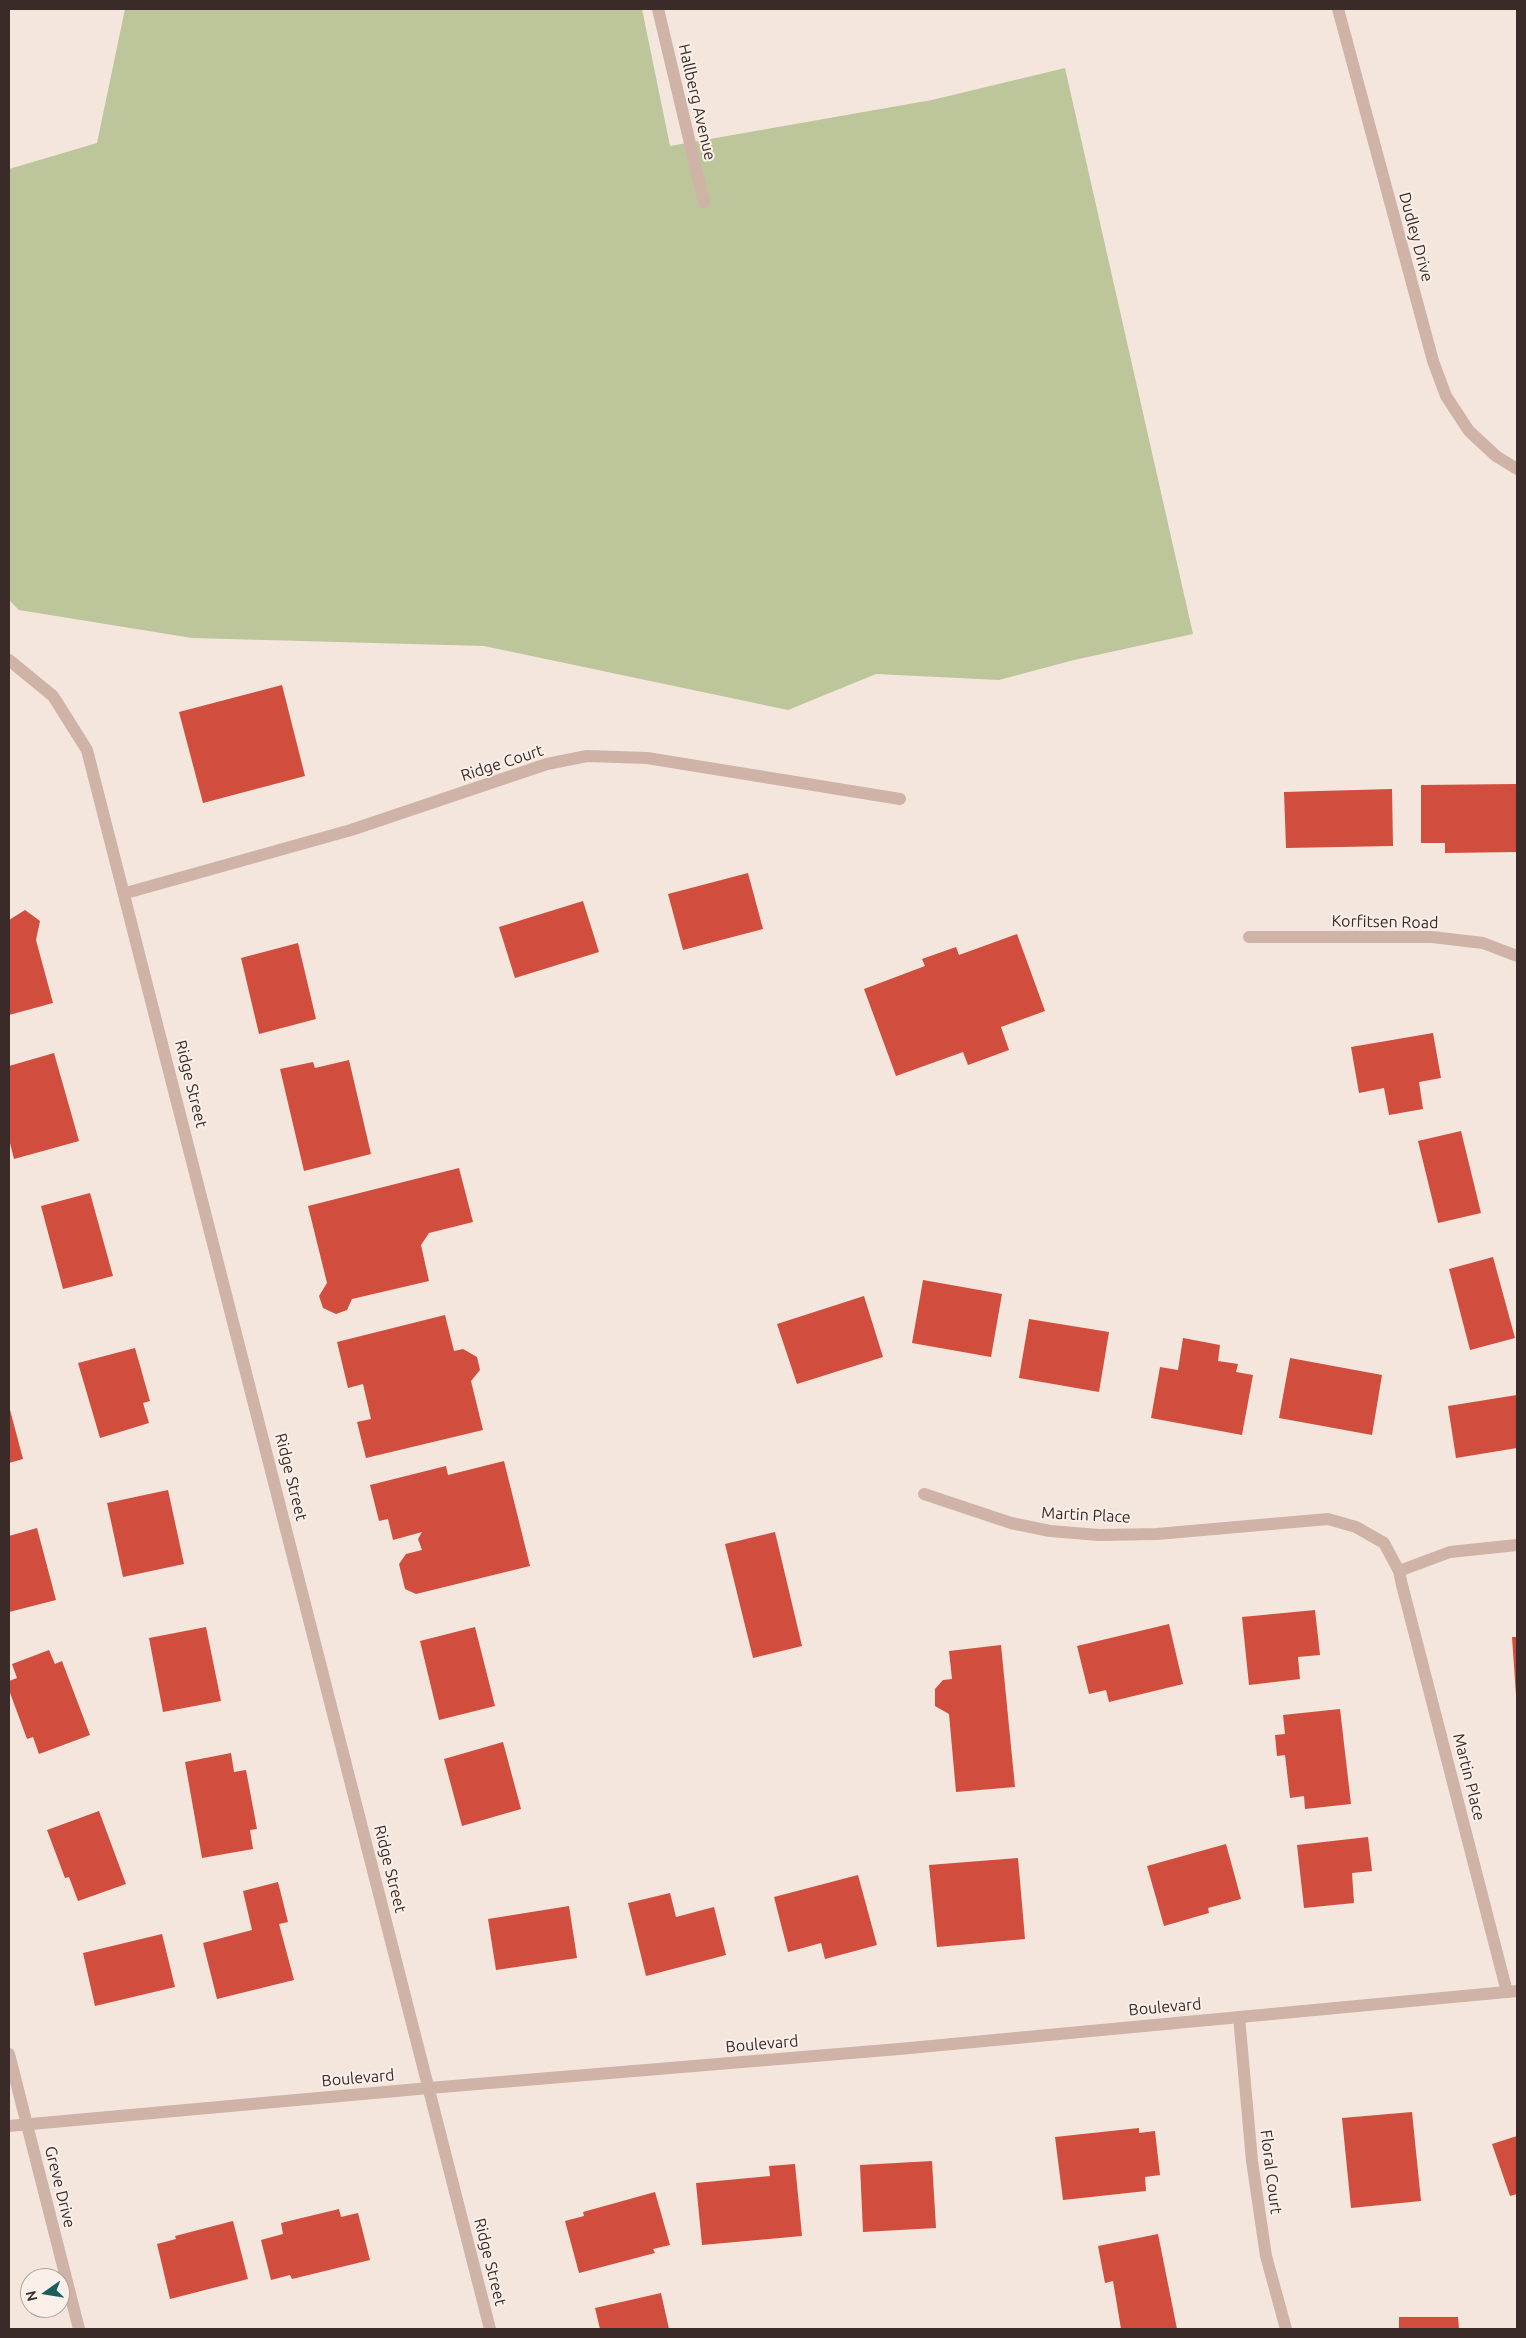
<!DOCTYPE html>
<style>
body{margin:0}
#map{position:relative;width:1526px;height:2338px;overflow:hidden;background:#f4e6dc;font-family:Ubuntu,sans-serif}
canvas{display:block}
.frame{position:absolute;inset:0;border:10px solid #3a2b28;pointer-events:none}
.north{position:absolute;left:20px;top:2268px;width:50px;height:50px;box-sizing:border-box;background:#fbf0e9;border:1px solid #aea19c;border-radius:50%;rotate:257deg;font-size:14px;font-weight:700;line-height:20px;text-align:center;color:#3a2b28}
.north::after{content:'';display:block;margin:auto;width:18px;height:22px;background:#195f5b;clip-path:polygon(50% 0,100% 100%,50% 72%,0 100%)}
</style>
<div id="map">
<canvas width="1526" height="2338"></canvas>
<div class="frame"></div>
<div class="north">N</div>
</div>
<script>
const context = document.querySelector('canvas').getContext('2d');
context.lineJoin = 'round';
function paint(path, color) {
  context.fillStyle = color;
  context.fill(path, 'evenodd');
}
function toPath(rows) {
  const path = new Path2D();
  for (const r of rows) {
    path.moveTo(r[0], r[1]);
    for (let i = 2; i < r.length; i += 2) path.lineTo(r[i], r[i + 1]);
  }
  return path;
}
function strokePath(path, color, width, dash) {
  context.strokeStyle = color;
  context.lineWidth = width;
  context.lineCap = dash ? 'butt' : 'round';
  context.setLineDash(dash || []);
  context.stroke(path);
}
function drawText(font, color, halo, rows, align = 'center') {
  context.font = font + ' Ubuntu,sans-serif';
  context.lineWidth = 4;
  context.setLineDash([]);
  context.textBaseline = 'middle';
  context.strokeStyle = halo;
  context.fillStyle = color;
  for (const [text, x, y, turn = 0] of rows) {
    context.save();
    context.translate(x, y);
    context.rotate((+turn || 0) * Math.PI / 180);
    context.textAlign = isNaN(turn) ? turn : align;
    if (halo) context.strokeText(text, 0, 0);
    context.fillText(text, 0, 0);
    context.restore();
  }
}
paint(toPath([
 [125,9,642,9,670,146,932,100,1065,68,1193,634,1074,660,999,680,876,674,788,710,484,646,192,638,19,610,9,600,9,169,97,143]
]), '#bdc59a');
paint(toPath([
 [282,685,305,776,203,803,179,712],
 [1517,784,1517,852,1445,853,1445,843,1421,843,1421,785],
 [1392,789,1393,846,1286,848,1284,792],
 [748,873,763,929,683,950,668,894],
 [583,901,599,952,515,978,499,927],
 [25,910,40,921,36,940,53,1003,9,1015,9,920],
 [1017,934,1045,1011,1001,1027,1009,1050,968,1065,963,1052,896,1076,864,989,925,966,922,959,956,947,959,955],
 [298,943,316,1019,259,1034,241,958],
 [1433,1033,1441,1078,1419,1082,1423,1109,1389,1115,1384,1088,1359,1093,1351,1047],
 [54,1053,79,1141,14,1159,9,1139,9,1066],
 [349,1060,371,1154,304,1171,280,1069,313,1062,315,1068],
 [1461,1131,1481,1213,1438,1223,1418,1141],
 [459,1168,473,1222,429,1233,421,1245,429,1281,352,1299,347,1310,336,1314,323,1308,319,1296,327,1283,308,1206],
 [90,1193,113,1276,63,1289,41,1206],
 [1493,1257,1515,1338,1470,1350,1449,1269],
 [923,1280,1002,1294,991,1357,912,1343],
 [864,1296,883,1357,797,1384,777,1324],
 [445,1315,454,1351,463,1349,477,1357,480,1370,471,1381,483,1430,366,1458,357,1422,371,1419,363,1384,348,1388,337,1342],
 [1029,1319,1109,1332,1099,1392,1019,1378],
 [1183,1338,1220,1345,1218,1361,1238,1364,1236,1372,1253,1375,1242,1435,1151,1418,1160,1367,1178,1370],
 [135,1348,150,1401,143,1403,149,1423,100,1438,78,1363],
 [1290,1358,1382,1375,1372,1435,1279,1418],
 [1517,1395,1517,1448,1456,1458,1448,1406],
 [9,1406,23,1459,9,1463],
 [504,1461,530,1566,416,1594,405,1589,399,1564,406,1554,422,1550,418,1539,422,1532,393,1540,388,1519,379,1521,370,1485,446,1466,448,1475],
 [168,1490,184,1564,123,1577,107,1503],
 [37,1528,56,1600,9,1612,9,1536],
 [775,1532,802,1646,753,1658,725,1544],
 [1315,1610,1320,1655,1298,1657,1300,1679,1249,1685,1242,1617],
 [1169,1624,1183,1684,1109,1702,1106,1690,1089,1694,1077,1646],
 [206,1627,221,1701,163,1712,149,1638],
 [475,1627,495,1706,439,1720,420,1641],
 [1512,1637,1517,1637,1517,1695,1516,1695],
 [1001,1645,1015,1787,956,1792,949,1714,935,1706,935,1689,943,1680,952,1679,949,1651],
 [49,1650,55,1664,62,1661,90,1735,39,1754,33,1737,27,1739,9,1690,9,1681,17,1678,12,1664],
 [1340,1709,1351,1804,1305,1809,1304,1796,1290,1798,1285,1755,1277,1756,1275,1735,1285,1734,1283,1715],
 [503,1742,521,1809,462,1826,444,1759],
 [231,1753,234,1772,246,1770,257,1829,250,1830,253,1849,202,1858,185,1762],
 [99,1811,126,1884,78,1901,69,1877,65,1878,47,1830],
 [1368,1837,1372,1871,1352,1873,1354,1903,1304,1908,1297,1845],
 [1226,1844,1241,1899,1208,1908,1209,1913,1164,1926,1147,1866],
 [1018,1858,1025,1939,937,1947,929,1865],
 [858,1875,877,1945,825,1959,821,1943,788,1952,774,1897],
 [278,1882,288,1922,279,1924,294,1980,217,1999,203,1943,252,1930,243,1891],
 [670,1893,676,1917,714,1907,726,1955,646,1976,628,1903],
 [569,1906,577,1958,496,1970,488,1919],
 [162,1934,175,1987,95,2006,83,1953],
 [1412,2112,1421,2201,1351,2208,1342,2118],
 [1139,2128,1139,2133,1155,2131,1160,2175,1145,2177,1146,2191,1063,2200,1055,2137],
 [1517,2136,1517,2194,1510,2196,1492,2144],
 [932,2161,936,2228,863,2232,860,2165],
 [795,2164,802,2236,702,2245,696,2183,770,2176,769,2166],
 [655,2192,670,2245,653,2249,655,2253,579,2273,565,2221,584,2216,583,2212],
 [339,2209,341,2217,358,2213,370,2260,292,2279,290,2275,271,2280,261,2240,283,2234,281,2223],
 [233,2221,248,2279,170,2299,157,2244,176,2239,175,2236],
 [1158,2234,1177,2329,1121,2329,1113,2281,1105,2283,1098,2246],
 [661,2293,669,2329,600,2329,595,2308],
 [1399,2317,1458,2317,1459,2329,1399,2329]
]), '#d14d3d');
strokePath(toPath([
 [658,9,704,202],
 [1338,9,1433,361,1446,396,1469,431,1496,456,1517,469],
 [9,660,53,696,87,750,490,2329],
 [126,893,351,830,547,764,587,756,647,758,900,799],
 [1249,937,1432,937,1483,943,1517,956],
 [924,1494,1011,1523,1050,1531,1099,1535,1157,1534,1328,1519,1356,1527,1384,1543,1399,1571,1402,1585,1507,1992],
 [1399,1571,1450,1552,1517,1545],
 [1239,2017,1252,2161,1266,2256,1286,2329],
 [9,2054,79,2329]
]), '#ceb3a6', 12);
strokePath(toPath([
 [9,2126,429,2088,899,2049,1517,1991]
]), '#ceb3a6', 12);
drawText('16px', '#3a2b28', '#fbf0e9', [
 ["Hallberg Avenue",697,102,77],
 ["Dudley Drive",1416,237,75],
 ["Ridge Court",502,763,-18],
 ["Korfitsen Road",1385,922,1],
 ["Ridge Street",191,1084,76],
 ["Ridge Street",291,1477,76],
 ["Martin Place",1086,1515,3],
 ["Martin Place",1469,1777,76],
 ["Ridge Street",390,1869,76],
 ["Boulevard",1165,2007,-5],
 ["Boulevard",762,2044,-5],
 ["Boulevard",358,2078,-5],
 ["Floral Court",1271,2172,83],
 ["Greve Drive",60,2187,76],
 ["Ridge Street",490,2262,76]
]);
</script>
